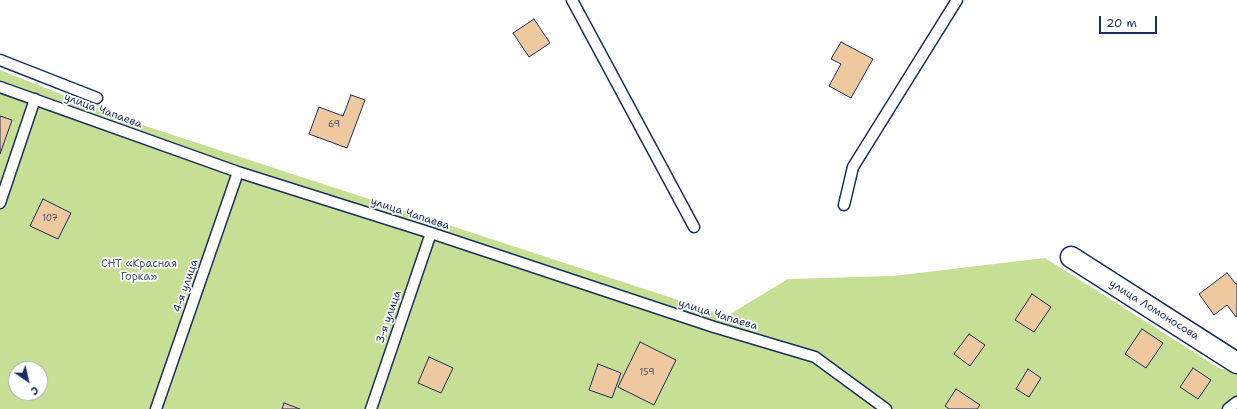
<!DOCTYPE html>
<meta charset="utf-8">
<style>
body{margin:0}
#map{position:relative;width:1237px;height:409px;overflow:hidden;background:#fff;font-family:"Shantell Sans",sans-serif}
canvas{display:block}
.north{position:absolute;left:8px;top:361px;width:40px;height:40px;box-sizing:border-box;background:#fff;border:1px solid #a4acbf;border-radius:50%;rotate:146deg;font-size:11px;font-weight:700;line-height:16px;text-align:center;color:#1b2f5e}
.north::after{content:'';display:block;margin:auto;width:14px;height:18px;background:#1b2f5e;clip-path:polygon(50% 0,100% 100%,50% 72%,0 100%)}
.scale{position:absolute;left:1099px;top:16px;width:58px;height:18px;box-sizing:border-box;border:2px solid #1b2f5e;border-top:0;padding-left:5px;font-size:12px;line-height:14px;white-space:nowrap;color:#1b2f5e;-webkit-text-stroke:3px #fff;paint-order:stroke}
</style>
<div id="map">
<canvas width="1237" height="409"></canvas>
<div class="north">С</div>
<div class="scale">20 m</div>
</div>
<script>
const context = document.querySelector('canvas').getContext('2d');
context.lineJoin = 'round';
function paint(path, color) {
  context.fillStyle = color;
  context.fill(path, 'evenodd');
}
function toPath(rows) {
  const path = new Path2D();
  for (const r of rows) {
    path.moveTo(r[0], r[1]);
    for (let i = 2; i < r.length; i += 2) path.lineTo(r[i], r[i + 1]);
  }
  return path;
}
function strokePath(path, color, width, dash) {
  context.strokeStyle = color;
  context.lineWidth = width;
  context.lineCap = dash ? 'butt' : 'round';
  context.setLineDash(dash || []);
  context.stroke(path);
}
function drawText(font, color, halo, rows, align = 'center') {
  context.font = font + ' "Shantell Sans",sans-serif';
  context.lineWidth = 3.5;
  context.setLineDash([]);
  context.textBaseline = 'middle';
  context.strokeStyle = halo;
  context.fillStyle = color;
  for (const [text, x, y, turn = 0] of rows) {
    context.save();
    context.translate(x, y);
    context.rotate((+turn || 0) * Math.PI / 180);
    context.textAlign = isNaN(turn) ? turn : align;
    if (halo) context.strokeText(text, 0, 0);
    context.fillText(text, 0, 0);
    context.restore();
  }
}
paint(toPath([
 [0,70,124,119,727,316,788,279,893,276,1045,258,1219,368,1237,373,1237,409,0,409],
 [16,369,40,369,40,393,16,393]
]), '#c7df95');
const building = toPath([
 [534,19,550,43,529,57,513,33,534,19],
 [841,42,873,59,851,98,829,86,841,64,831,59,841,42],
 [351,95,365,100,347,148,309,134,319,107,343,116,351,95],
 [0,116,12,120,0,154,0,116],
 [43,199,71,213,58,239,30,226,43,199],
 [1227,273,1236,284,1237,283,1237,316,1236,317,1227,305,1214,315,1199,294,1227,273],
 [1032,294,1051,307,1034,332,1015,320,1032,294],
 [1142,329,1163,343,1146,368,1125,354,1142,329],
 [969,334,985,345,970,366,954,354,969,334],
 [640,342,676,360,654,405,618,387,640,342],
 [429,357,453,368,441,393,418,383,429,357],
 [598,364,621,373,612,398,589,390,598,364],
 [1193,368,1211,380,1198,399,1180,387,1193,368],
 [1028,369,1041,378,1029,397,1016,389,1028,369],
 [956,389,980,405,977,409,949,409,945,406,956,389],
 [284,403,300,409,282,409,284,403]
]);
paint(building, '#eec99f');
strokePath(building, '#1b2f5e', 1);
const service = toPath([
 [572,0,694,227],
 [0,60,97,98],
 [0,87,238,172,431,233,714,327,815,357,886,409],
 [0,203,35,99],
 [844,205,853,167,957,0],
 [156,409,238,172],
 [371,409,431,233],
 [1228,409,1237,402]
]);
const minor = toPath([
 [1071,257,1237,363]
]);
strokePath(service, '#1b2f5e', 13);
strokePath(minor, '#1b2f5e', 23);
strokePath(service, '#fff', 10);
strokePath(minor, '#fff', 20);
drawText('9px', '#50566e', null, [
 ["69",334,125],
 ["107",50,219],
 ["159",647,373]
]);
drawText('11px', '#1b2f5e', '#fff', [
 ["улица Чапаева",103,111,20],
 ["улица Чапаева",410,214,18],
 ["4-я улица",186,286,-71],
 ["улица Ломоносова",1154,310,32],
 ["улица Чапаева",718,315,17],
 ["3-я улица",389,317,-71]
]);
drawText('11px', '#465b6c', '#fff', [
 ["СНТ «Красная",139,264],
 ["Горка»",139,277]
]);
</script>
